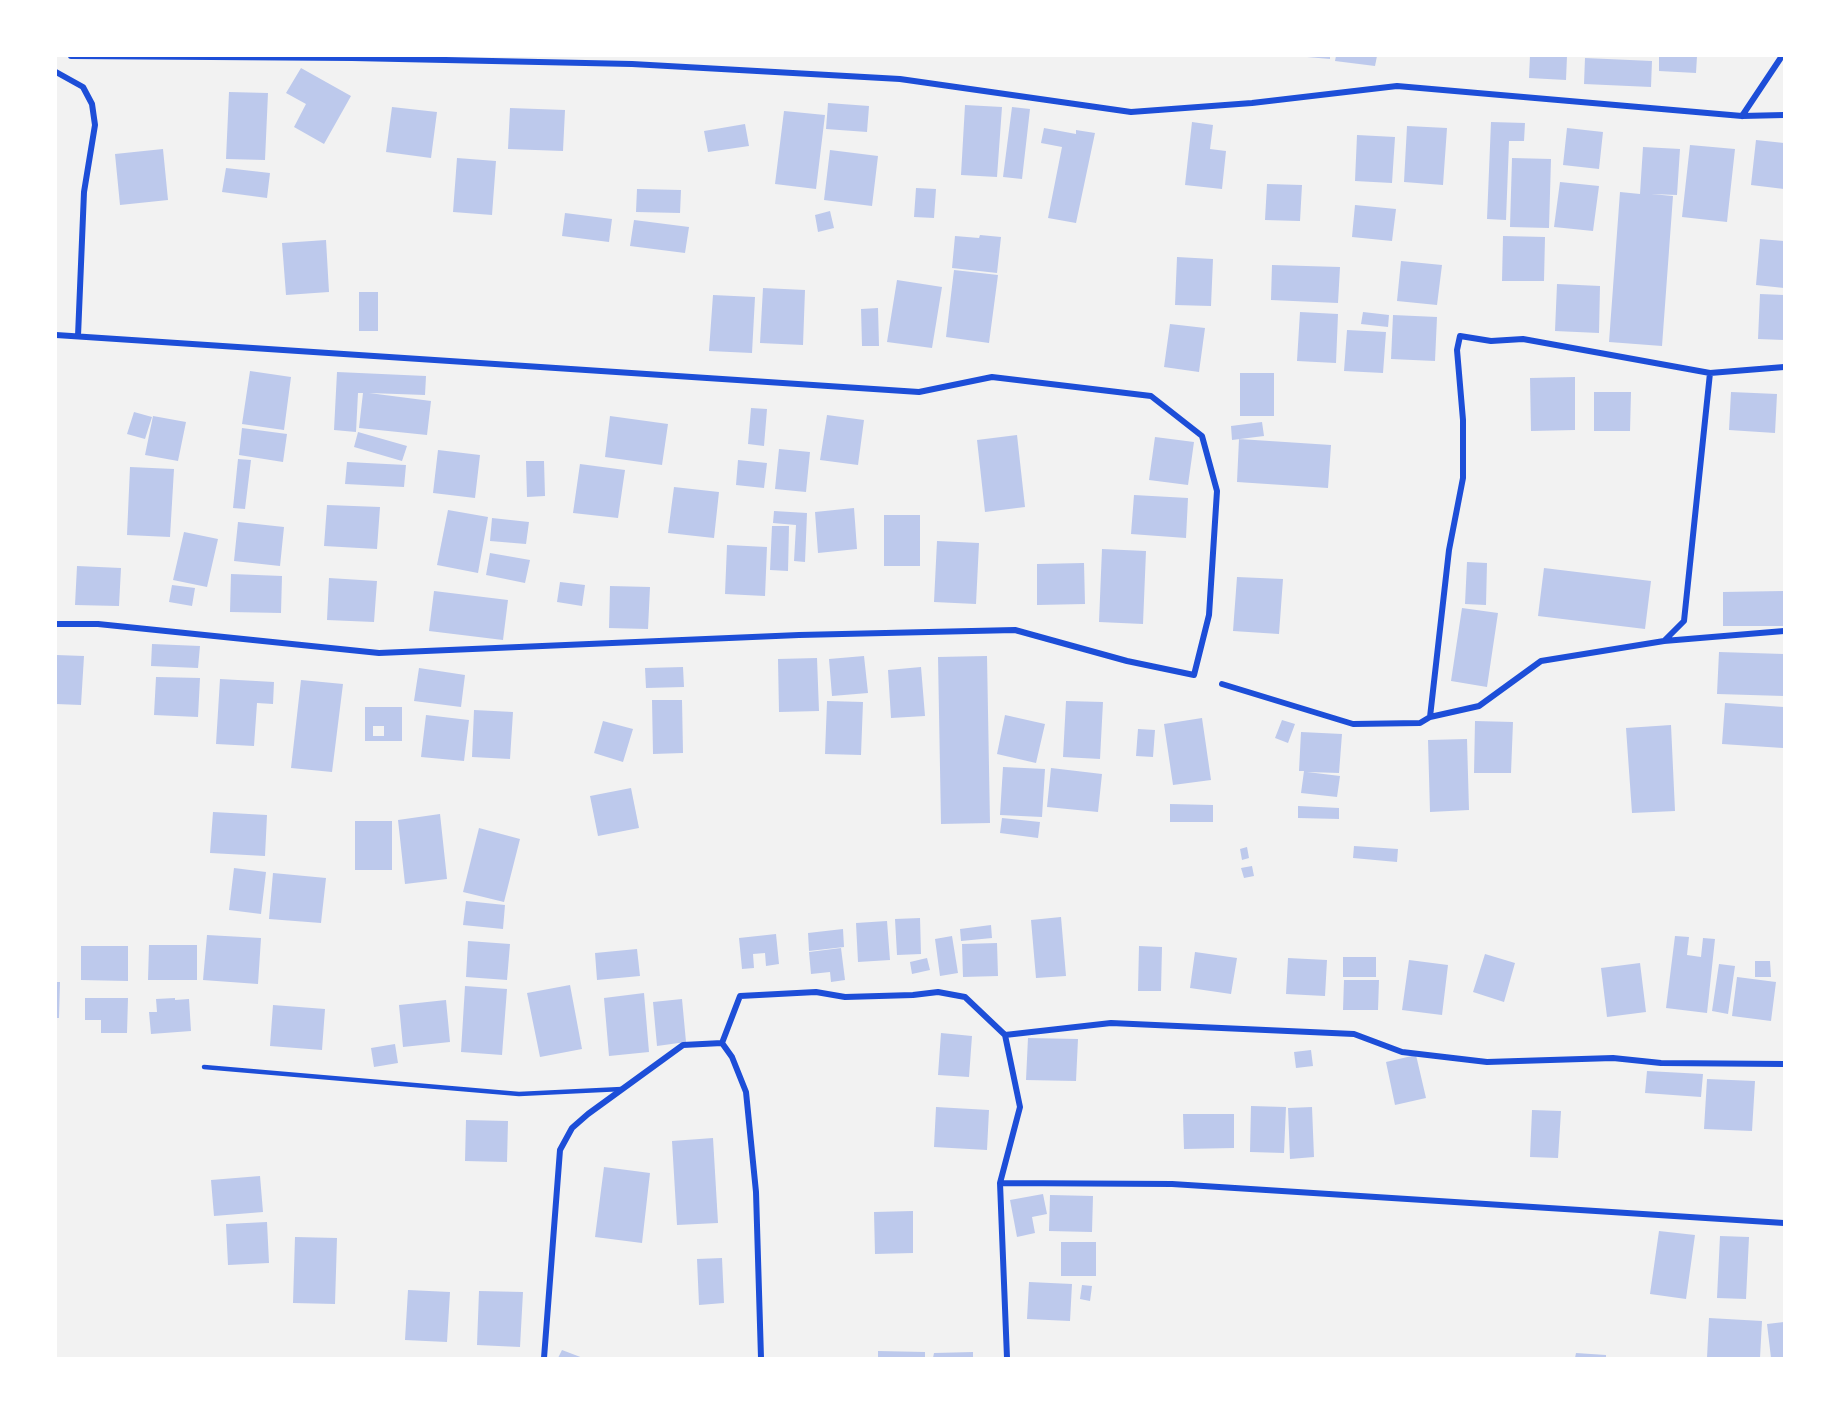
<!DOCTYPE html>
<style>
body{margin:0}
#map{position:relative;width:1840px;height:1414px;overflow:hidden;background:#f2f2f2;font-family:"PT Sans Narrow",sans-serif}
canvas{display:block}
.frame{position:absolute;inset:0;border:57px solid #fff;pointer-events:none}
</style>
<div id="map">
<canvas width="1840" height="1414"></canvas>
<div class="frame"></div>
</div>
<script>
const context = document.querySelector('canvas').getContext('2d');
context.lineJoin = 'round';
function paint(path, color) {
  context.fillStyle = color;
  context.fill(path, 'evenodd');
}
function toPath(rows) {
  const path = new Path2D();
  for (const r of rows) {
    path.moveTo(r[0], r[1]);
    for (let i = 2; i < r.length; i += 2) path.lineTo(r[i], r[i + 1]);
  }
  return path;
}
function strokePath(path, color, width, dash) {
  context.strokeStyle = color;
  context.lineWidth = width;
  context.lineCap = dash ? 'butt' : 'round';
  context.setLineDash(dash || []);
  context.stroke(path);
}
paint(toPath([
 [1307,56,1330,56,1330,59,1307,57],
 [1336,56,1377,56,1375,66,1335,61],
 [1530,56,1567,56,1566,80,1529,78],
 [1659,56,1697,56,1696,73,1659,71],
 [1585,58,1652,61,1651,87,1584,84],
 [301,68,351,96,324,144,294,127,306,104,286,93],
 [229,92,268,93,265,160,226,159],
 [828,103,869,106,867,132,826,129],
 [965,105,1002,107,997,177,961,175],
 [392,107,437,112,431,158,386,152],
 [1012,107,1030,109,1022,179,1003,177],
 [510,108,565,110,563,151,508,149],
 [784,111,825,115,816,189,775,184],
 [1192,122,1213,125,1210,149,1226,151,1222,189,1185,185],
 [1491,122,1525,123,1524,141,1509,141,1506,220,1487,219],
 [745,124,749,146,708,152,704,131],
 [1407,126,1447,128,1443,185,1404,182],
 [1044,128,1076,134,1076,130,1095,133,1076,223,1048,218,1062,147,1041,143],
 [1567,128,1603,132,1599,169,1563,165],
 [1357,135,1395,137,1392,183,1355,181],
 [1756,140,1784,143,1784,189,1751,185],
 [1690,145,1735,149,1727,222,1682,217],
 [1643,147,1680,149,1677,195,1651,194,1673,196,1662,346,1609,342,1620,192,1640,194],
 [163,149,168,200,120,205,115,154],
 [830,150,878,156,872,206,824,200],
 [457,158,496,161,492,215,453,212],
 [1512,158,1551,159,1549,228,1510,227],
 [226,168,270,173,267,198,222,192],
 [1560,182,1599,186,1593,231,1554,227],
 [1267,184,1302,185,1300,221,1265,220],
 [916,188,936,189,934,218,914,217],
 [637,189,681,190,680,213,636,212],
 [1355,205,1396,209,1392,241,1352,237],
 [830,211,834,228,818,232,815,215],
 [565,213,612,219,609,242,562,236],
 [634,220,689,227,685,253,630,246],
 [980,235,1001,237,997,273,952,268,955,236,979,238],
 [1503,236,1545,237,1544,281,1502,281],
 [1760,239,1784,241,1784,288,1756,285],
 [326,240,329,292,286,295,282,243],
 [1177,257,1213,259,1211,306,1175,305],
 [1401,261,1442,265,1437,305,1397,301],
 [1272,265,1340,267,1338,303,1271,300],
 [954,270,998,275,989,343,946,337],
 [897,280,942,287,932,348,887,342],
 [1557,284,1600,286,1599,333,1555,331],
 [763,288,805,290,803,345,760,343],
 [359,292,378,292,378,331,359,331],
 [1760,294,1784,295,1784,340,1758,339],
 [713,295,755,297,752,353,709,351],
 [878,308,879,346,862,346,861,309],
 [1300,312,1338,314,1336,363,1297,361],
 [1363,312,1389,315,1388,327,1361,324],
 [1393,315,1437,317,1435,361,1391,359],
 [1170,324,1205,328,1199,372,1164,367],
 [1347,330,1386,332,1383,373,1344,371],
 [250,371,291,377,284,430,242,424],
 [337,372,426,376,425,395,369,393,431,401,427,435,359,428,363,393,358,393,356,432,334,430],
 [1240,373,1274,373,1274,416,1240,416],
 [1575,377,1575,430,1531,431,1530,378],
 [1594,392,1631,392,1630,431,1594,431],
 [1731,392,1777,394,1775,433,1729,430],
 [751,408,767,409,764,446,748,444],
 [134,412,152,417,145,439,127,434],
 [827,415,864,420,858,465,820,460],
 [153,416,186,422,178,461,145,455],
 [610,416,668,424,662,465,605,457],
 [1262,422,1264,436,1232,440,1231,426],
 [242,428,287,434,283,462,239,455],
 [358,432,407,446,402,461,354,447],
 [1017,435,1025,507,985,512,977,440],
 [1155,437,1194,442,1188,485,1149,480],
 [1239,439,1331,445,1328,488,1237,482],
 [779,449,810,452,806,492,775,489],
 [438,450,480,455,475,498,433,493],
 [238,459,251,460,245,509,233,508],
 [738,460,767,463,764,488,736,485],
 [526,461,544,461,545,496,527,497],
 [347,462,406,465,404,487,345,484],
 [580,464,625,470,618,518,573,513],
 [130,467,174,469,170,537,127,535],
 [674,487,719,492,714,538,668,533],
 [1134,495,1188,498,1186,538,1131,534],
 [327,505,380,507,377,549,324,546],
 [854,508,857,549,818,553,815,512],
 [448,510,488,517,478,573,437,565],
 [774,511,807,513,805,562,794,561,796,525,773,523],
 [884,515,920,515,920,566,884,566],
 [492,518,529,522,526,544,490,541],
 [238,522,284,527,280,566,234,561],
 [772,526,789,526,788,571,770,570],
 [184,532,218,539,207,587,173,580],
 [937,541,979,543,976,604,934,602],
 [727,545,767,547,765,596,725,594],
 [1102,549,1146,551,1143,624,1099,622],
 [490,553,530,560,525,583,486,575],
 [1467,562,1487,563,1486,605,1465,604],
 [1084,563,1085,604,1037,605,1037,564],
 [77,566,121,568,119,606,75,605],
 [1544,568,1651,581,1645,629,1538,616],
 [231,574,282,576,281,613,230,612],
 [1237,577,1283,579,1279,634,1233,631],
 [329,578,377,581,374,622,327,620],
 [560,582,585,585,582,606,557,602],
 [172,585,195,588,192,606,169,602],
 [610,586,650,587,648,629,609,628],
 [434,591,508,600,503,640,429,631],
 [1784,591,1784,626,1723,626,1723,592],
 [1462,608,1498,613,1487,687,1451,681],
 [152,644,200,646,198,668,151,666],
 [1719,652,1784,654,1784,696,1717,694],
 [56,655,84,656,81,705,56,704],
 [864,656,868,693,832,696,829,659],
 [987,656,990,823,941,824,938,657],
 [817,658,819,711,779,712,778,659],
 [683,667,684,687,646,688,645,668],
 [921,667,925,716,891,718,888,670],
 [419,668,465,675,461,707,414,701],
 [156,677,200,678,198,717,154,715],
 [220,679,274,682,273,704,257,703,254,746,216,744],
 [301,680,343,684,332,772,291,768],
 [652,700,682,700,683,753,653,754],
 [827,701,863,702,861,755,825,754],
 [1066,701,1103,702,1100,759,1063,757],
 [1725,703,1784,707,1783,748,1722,744],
 [365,707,402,707,402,741,365,741],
 [373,726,384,726,384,736,373,736],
 [474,710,513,712,510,759,472,757],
 [426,715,469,720,464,761,421,757],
 [1005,715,1045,724,1036,763,997,754],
 [1202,718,1211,780,1173,785,1164,724],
 [1282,720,1295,724,1288,743,1275,738],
 [603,721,633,729,623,762,594,753],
 [1475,721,1513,722,1511,773,1474,773],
 [1671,725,1675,811,1632,813,1626,728],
 [1138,729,1155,730,1153,757,1136,756],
 [1301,732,1342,734,1339,773,1307,772,1340,776,1337,797,1301,793,1304,771,1299,771],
 [1467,739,1469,810,1430,812,1428,740],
 [1003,767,1045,769,1042,817,1000,815],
 [1051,768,1102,774,1098,812,1047,807],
 [631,788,639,828,598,836,590,796],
 [1170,804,1213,805,1213,822,1170,822],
 [1298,806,1339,808,1339,819,1298,818],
 [213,812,267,815,265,856,210,853],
 [440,814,447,879,405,884,398,820],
 [1002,818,1040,822,1038,838,1000,833],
 [355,821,392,821,392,870,355,870],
 [479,828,520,839,504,902,463,892],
 [1354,846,1398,849,1397,862,1353,858],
 [1247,847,1249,858,1242,860,1240,849],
 [1252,866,1254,876,1244,878,1241,868],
 [234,868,266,872,261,914,229,910],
 [273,873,326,878,321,923,269,919],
 [466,901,505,905,503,929,463,925],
 [1061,917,1066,976,1036,978,1031,920],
 [920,918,921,954,897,955,895,919],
 [887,921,890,960,858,962,856,923],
 [991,925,992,938,961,941,960,929],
 [843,929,844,947,809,951,808,933],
 [776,934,779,964,766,966,765,953,753,954,754,968,742,969,739,938],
 [207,935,261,938,258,984,203,980],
 [952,936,958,973,940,976,935,939],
 [1675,936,1689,937,1687,955,1701,957,1703,938,1715,939,1707,1013,1666,1008],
 [468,941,510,944,507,980,466,977],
 [997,943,998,976,963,977,962,944],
 [149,945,197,945,197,980,148,980],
 [81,946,128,946,128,981,81,980],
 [1139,946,1162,947,1161,991,1138,991],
 [841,948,845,980,831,982,830,972,811,974,809,952],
 [637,949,640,976,597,980,595,953],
 [1195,952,1237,958,1231,994,1190,988],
 [1485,954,1515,963,1504,1002,1473,992],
 [1343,957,1376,957,1376,977,1343,977],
 [927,958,930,970,912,974,910,962],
 [1288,958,1327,960,1325,996,1286,994],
 [1409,960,1448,965,1442,1015,1402,1010],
 [1755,961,1770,961,1771,977,1755,977],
 [1640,963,1646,1012,1607,1017,1601,968],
 [1719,964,1735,966,1728,1014,1712,1011],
 [1737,977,1776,982,1771,1021,1732,1016],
 [1344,980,1379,980,1378,1010,1343,1010],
 [56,982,60,982,59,1018,56,1018],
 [570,985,582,1049,540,1057,527,993],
 [465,986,507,989,502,1055,461,1052],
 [644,993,649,1052,609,1056,604,998],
 [85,998,128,998,127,1033,101,1033,101,1020,85,1020],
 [175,998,175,1000,189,999,191,1031,151,1034,149,1012,157,1012,156,999],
 [682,999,686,1042,657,1046,653,1002],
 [446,1000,450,1042,403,1047,399,1005],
 [273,1005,325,1009,322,1050,270,1046],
 [941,1033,972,1036,969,1077,938,1075],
 [1028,1038,1078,1039,1076,1081,1026,1080],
 [395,1044,398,1063,374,1067,371,1048],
 [1311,1050,1313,1066,1296,1068,1294,1052],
 [1416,1055,1426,1098,1395,1105,1386,1062],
 [1647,1071,1703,1074,1701,1097,1645,1093],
 [1707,1079,1755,1081,1752,1131,1704,1129],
 [1251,1106,1286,1107,1284,1153,1250,1152],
 [936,1107,989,1110,987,1150,934,1147],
 [1312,1107,1314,1157,1290,1159,1288,1108],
 [1532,1110,1561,1111,1558,1158,1530,1157],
 [1183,1114,1234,1114,1234,1148,1184,1149],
 [466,1120,508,1121,507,1162,465,1161],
 [713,1138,718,1223,677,1225,672,1141],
 [604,1167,650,1173,642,1243,595,1237],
 [260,1176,263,1212,214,1216,211,1180],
 [1043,1194,1047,1214,1032,1217,1035,1233,1017,1237,1010,1200],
 [1050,1195,1093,1196,1092,1232,1049,1231],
 [913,1211,913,1253,875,1254,874,1212],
 [267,1222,269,1263,228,1265,226,1224],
 [1659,1231,1695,1235,1686,1299,1650,1294],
 [1720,1236,1749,1237,1746,1299,1717,1298],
 [295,1237,337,1238,335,1304,293,1303],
 [1061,1242,1096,1242,1096,1276,1061,1276],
 [722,1258,724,1303,699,1305,697,1259],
 [1029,1282,1072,1284,1070,1321,1027,1319],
 [1082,1285,1092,1286,1090,1301,1080,1299],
 [408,1290,450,1292,447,1342,405,1340],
 [479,1291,523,1292,520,1347,477,1345],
 [1709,1318,1762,1321,1760,1358,1707,1358],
 [1784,1322,1784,1358,1771,1358,1767,1324],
 [562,1350,583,1358,558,1358],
 [878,1351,925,1352,925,1358,878,1358],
 [973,1352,973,1358,933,1358,934,1353],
 [1576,1353,1606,1355,1606,1358,1575,1358]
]), '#bdc9ec');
strokePath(toPath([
 [204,1067,519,1094,622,1089]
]), '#1d4ed8', 4.5);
strokePath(toPath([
 [71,56,352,58,632,64,900,79,1131,112,1252,103,1397,86,1742,116,1784,115],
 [56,72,83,87,92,104,95,125,84,192,78,336],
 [1742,116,1782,56],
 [56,335,919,392,992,377,1151,396,1202,436,1217,491,1209,615,1194,675,1127,661,1015,630,799,635,379,653,98,624,56,624],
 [1710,373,1684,621,1664,641,1784,631],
 [1222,684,1353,724,1420,723,1430,717,1479,706,1541,661,1664,641],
 [1430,717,1449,550,1463,478,1463,420,1457,350,1460,336,1491,341,1523,339,1710,373,1784,367],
 [1005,1035,1111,1023,1354,1034,1402,1052,1487,1062,1613,1058,1661,1063,1784,1064],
 [722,1043,732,1057,746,1092,756,1192,761,1358],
 [1000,1183,1172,1184,1784,1223],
 [544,1358,560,1150,572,1128,588,1114,683,1045,722,1043,740,996,816,992,845,997,913,995,938,992,965,997,1005,1035,1020,1107,1000,1183,1007,1358]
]), '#1d4ed8', 6);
</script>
